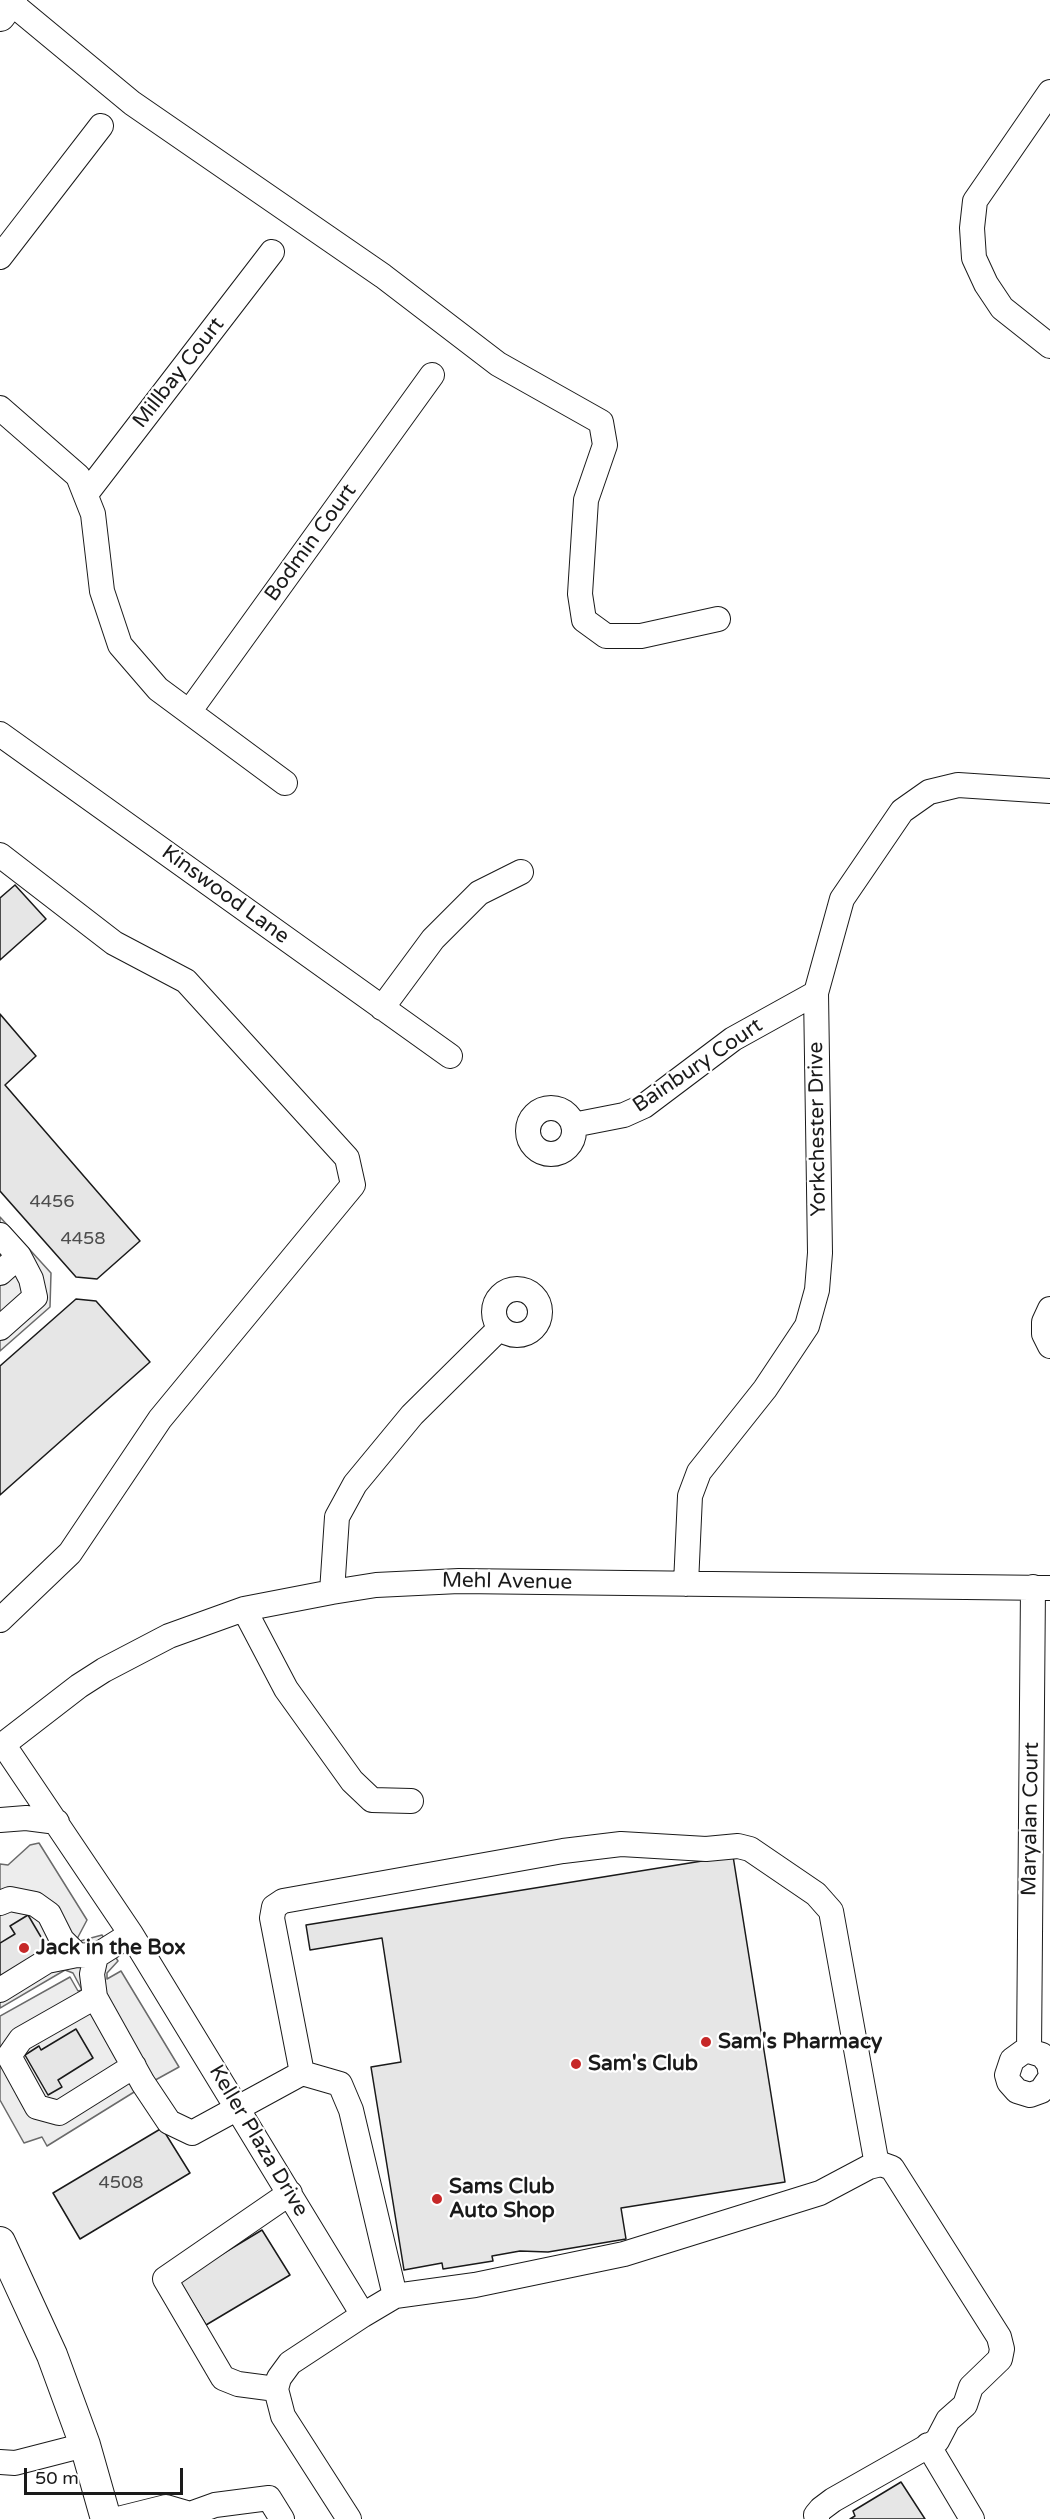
<!DOCTYPE html>
<style>
body{margin:0}
#map{position:relative;width:1050px;height:2519px;overflow:hidden;background:#fff;font-family:"Varela Round",sans-serif}
canvas{display:block}
.scale{position:absolute;left:24px;top:2468px;width:159px;height:27px;box-sizing:border-box;border:3px solid #1a1a1a;border-top:0;padding-left:8px;font-size:18px;line-height:21px;white-space:nowrap;color:#1a1a1a;-webkit-text-stroke:4px #fff;paint-order:stroke}
</style>
<div id="map">
<canvas width="1050" height="2519"></canvas>
<div class="scale">50 m</div>
</div>
<script>
const context = document.querySelector('canvas').getContext('2d');
context.lineJoin = 'round';
function paint(path, color) {
  context.fillStyle = color;
  context.fill(path, 'evenodd');
}
function toPath(rows) {
  const path = new Path2D();
  for (const r of rows) {
    if (r.length === 3) {
      path.moveTo(r[0] + r[2], r[1]);
      path.arc(r[0], r[1], r[2], 0, 2 * Math.PI);
      continue;
    }
    path.moveTo(r[0], r[1]);
    for (let i = 2; i < r.length; i += 2) path.lineTo(r[i], r[i + 1]);
  }
  return path;
}
function strokePath(path, color, width, dash) {
  context.strokeStyle = color;
  context.lineWidth = width;
  context.lineCap = dash ? 'butt' : 'round';
  context.setLineDash(dash || []);
  context.stroke(path);
}
function drawText(font, color, halo, rows, align = 'center') {
  context.font = font + ' "Varela Round",sans-serif';
  context.lineWidth = 4.5;
  context.setLineDash([]);
  context.textBaseline = 'middle';
  context.strokeStyle = halo;
  context.fillStyle = color;
  for (const [text, x, y, turn = 0] of rows) {
    context.save();
    context.translate(x, y);
    context.rotate((+turn || 0) * Math.PI / 180);
    context.textAlign = isNaN(turn) ? turn : align;
    if (halo) context.strokeText(text, 0, 0);
    context.fillText(text, 0, 0);
    context.restore();
  }
}
const parking = toPath([
 [0,1217,51,1273,50,1307,0,1351,0,1217],
 [39,1843,87,1920,77,1939,80,1941,102,1935,118,1961,107,1973,107,1979,121,1971,179,2067,139,2089,47,2146,42,2137,24,2143,0,2100,0,2016,70,1977,78,1991,82,1990,73,1973,65,1970,0,2008,0,1864,8,1865,30,1845,39,1843]
]);
paint(parking, '#ededed');
strokePath(parking, '#6a6a6a', 1.5);
const building = toPath([
 [15,885,46,919,0,960,0,898,15,885],
 [0,1014,36,1056,5,1085,140,1241,97,1279,76,1277,0,1191,0,1014],
 [76,1299,96,1301,150,1362,0,1495,0,1366,76,1299],
 [733,1856,785,2182,621,2208,626,2239,548,2252,520,2251,492,2256,493,2261,443,2269,442,2263,404,2270,371,2067,401,2062,382,1938,310,1950,306,1925,733,1856],
 [28,1915,51,1954,0,1983,0,1943,15,1934,10,1926,28,1915],
 [76,2029,93,2058,58,2080,62,2087,48,2095,25,2055,39,2046,41,2050,76,2029],
 [162,2128,190,2173,80,2239,53,2193,162,2128],
 [262,2230,290,2275,206,2325,179,2280,262,2230],
 [901,2482,925,2519,850,2519,855,2516,853,2511,901,2482]
]);
paint(building, '#e6e6e6');
strokePath(building, '#1a1a1a', 1.5);
const minor = toPath([
 [10,2,132,103,383,276,498,364,601,422,605,445,586,500,580,594,584,620,606,636,641,636,718,619],
 [1050,92,975,201,972,228,974,258,986,284,1002,308,1050,346],
 [0,257,101,126],
 [0,408,78,476,93,514,102,591,120,645,158,689,285,783],
 [86,494,272,252],
 [189,712,432,375],
 [0,734,450,1056],
 [0,855,114,943,186,981,347,1158,353,1185,160,1419,70,1553,0,1620],
 [382,1008,433,939,479,893,521,872],
 [551,1131,23],
 [573,1125,624,1115,644,1106,733,1039,816,993],
 [0,1235,19,1256,31,1279,35,1297,0,1328],
 [0,1273,19,1256],
 [517,1312,23],
 [1050,1309,1044,1322,1044,1334,1050,1346],
 [686,1584,690,1496,699,1472,765,1389,807,1326,817,1290,820,1253,816,993,842,899,902,811,929,792,958,785,1050,791],
 [332,1592,337,1517,355,1484,412,1415,500,1328],
 [244,1609,286,1689,352,1781,372,1800,411,1801],
 [3,1744,131,1934,363,2315,290,2363,279,2378,276,2389,283,2416,349,2519],
 [0,1747,79,1686,104,1670,169,1636,244,1609,332,1592,376,1585,459,1581,1050,1588],
 [0,1820,26,1818,57,1822],
 [0,1903,10,1899,35,1904,49,1914,62,1940,77,1955],
 [131,1934,96,1956,92,1974,95,1997,143,2083,169,2122,192,2133,302,2073,340,2084,351,2110,395,2296],
 [0,1990,47,1961,77,1955,96,1956],
 [95,1997,21,2039,9,2056,37,2107,59,2113,134,2066],
 [1029,2051,1033,1587],
 [1050,2070,1049,2064,1042,2055,1029,2051,1023,2052,1012,2060,1007,2075,1009,2082,1017,2091,1030,2095,1041,2091,1050,2078],
 [302,2073,272,1918,274,1907,283,1901,563,1851,621,1844,706,1849,738,1846,750,1849,816,1894,831,1911,877,2165],
 [363,2315,395,2296,475,2285,624,2254,820,2193,869,2167,881,2164,892,2168,999,2337,1002,2349,1000,2359,971,2387,965,2405,948,2420,937,2441,833,2500,821,2509,816,2515,817,2519],
 [276,2389,238,2384,223,2378,165,2279,290,2193],
 [928,2445,972,2519],
 [0,2462,15,2463,85,2445],
 [118,2519,166,2507,190,2514,185,2519],
 [191,2519,190,2514,215,2505,269,2498,282,2519]
]);
const major = toPath([
 [0,16,12,0],
 [0,2242,52,2355,85,2445,106,2519]
]);
strokePath(minor, '#1a1a1a', 26);
strokePath(major, '#1a1a1a', 32);
strokePath(minor, '#fff', 24);
strokePath(major, '#fff', 30);
for (const [x, y, r, color] of [
 [24,1948,6,"#c62828"],
 [706,2042,6,"#c62828"],
 [576,2064,6,"#c62828"],
 [437,2199,6,"#c62828"]
]) {
  const dot = new Path2D();
  dot.arc(x, y, r, 0, 2 * Math.PI);
  context.fillStyle = color;
  context.fill(dot);
  strokePath(dot, '#fff', 2);
}
drawText('18px', '#4d4d4d', null, [
 ["4456",52,1202],
 ["4458",83,1239],
 ["4508",121,2183]
]);
drawText('21px', '#1a1a1a', '#fff', [
 ["Millbay Court",179,373,-52],
 ["Bodmin Court",311,543,-54],
 ["Kinswood Lane",225,895,36],
 ["Bainbury Court",698,1066,-34],
 ["Yorkchester Drive",818,1129,-91],
 ["Mehl Avenue",507,1582,1],
 ["Maryalan Court",1031,1819,-89],
 ["Keller Plaza Drive",258,2141,59]
]);
drawText('bold 21px', '#1a1a1a', '#fff', [
 ["Jack in the Box",36,1948],
 ["Sam's Pharmacy",718,2042],
 ["Sam's Club",588,2064],
 ["Sams Club",449,2187],
 ["Auto Shop",449,2211]
], 'left');
</script>
